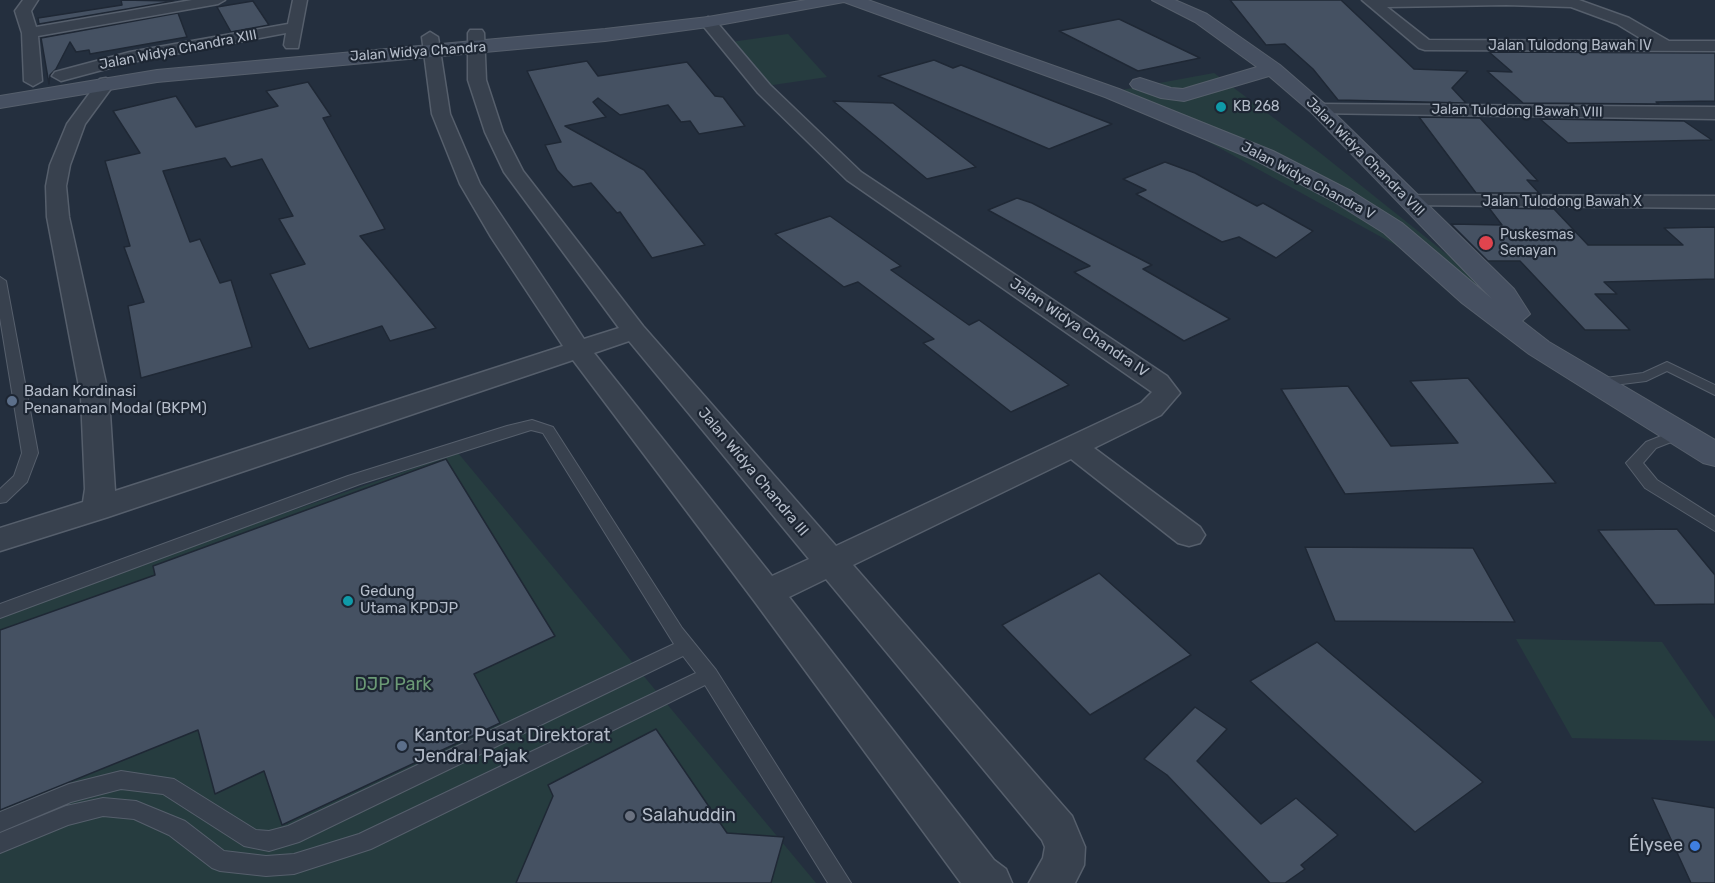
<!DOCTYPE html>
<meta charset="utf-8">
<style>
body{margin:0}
canvas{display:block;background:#242f3e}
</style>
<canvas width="1715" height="883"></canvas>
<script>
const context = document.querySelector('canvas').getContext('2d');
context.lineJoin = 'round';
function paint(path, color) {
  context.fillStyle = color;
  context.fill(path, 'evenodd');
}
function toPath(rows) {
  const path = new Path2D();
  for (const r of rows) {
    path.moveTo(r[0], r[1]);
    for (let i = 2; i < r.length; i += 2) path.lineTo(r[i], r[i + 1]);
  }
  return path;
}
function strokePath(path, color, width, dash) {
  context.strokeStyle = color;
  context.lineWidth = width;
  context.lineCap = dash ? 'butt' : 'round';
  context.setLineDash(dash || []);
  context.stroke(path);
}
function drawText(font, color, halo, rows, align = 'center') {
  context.font = font + ' Rubik,sans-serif';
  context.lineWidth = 4.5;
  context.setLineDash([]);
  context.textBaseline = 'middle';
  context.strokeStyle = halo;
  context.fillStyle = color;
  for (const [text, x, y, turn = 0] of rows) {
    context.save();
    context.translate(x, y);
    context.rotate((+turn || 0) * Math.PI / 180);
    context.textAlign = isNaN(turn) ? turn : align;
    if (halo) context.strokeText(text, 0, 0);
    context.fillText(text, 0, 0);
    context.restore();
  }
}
paint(toPath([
 [788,34,827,77,766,86,731,42],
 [1214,73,1319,152,1523,315,1116,91],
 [458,453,816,883,0,883,0,612],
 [1516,639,1662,642,1715,719,1715,741,1572,738]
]), '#263c3f');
const building = toPath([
 [121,0,174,1,39,24,38,18,122,5,121,0],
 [1230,0,1341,0,1414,69,1468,71,1452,88,1466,103,1338,100,1313,69,1285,44,1266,45,1230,0],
 [253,1,269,25,231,32,217,7,253,1],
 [178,13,187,37,90,54,89,50,76,52,70,42,56,69,50,75,49,84,41,38,178,13],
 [1119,19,1200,58,1138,71,1059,31,1119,19],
 [1489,52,1715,53,1715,101,1656,102,1659,104,1523,103,1487,71,1512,72,1489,52],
 [934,60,953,68,961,65,1112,124,1049,149,878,76,934,60],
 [587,61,598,76,687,62,715,96,723,97,745,126,699,134,690,121,681,122,668,105,620,115,598,98,593,102,606,117,565,126,644,170,705,245,652,258,620,212,617,213,591,183,573,187,557,170,545,145,561,142,527,71,587,61],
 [308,82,331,116,323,118,385,229,360,236,436,328,390,341,382,326,309,349,270,274,305,264,279,219,293,216,262,159,231,167,225,158,163,171,190,242,200,239,220,283,231,280,252,347,141,378,128,306,144,302,124,247,130,246,105,161,140,153,113,111,176,96,196,127,278,106,266,91,308,82],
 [833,101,893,103,976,167,927,179,833,101],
 [1419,117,1480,118,1538,181,1527,180,1539,193,1476,193,1419,117],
 [1540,119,1684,121,1712,140,1568,143,1540,119],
 [1165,162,1195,173,1257,206,1263,203,1313,231,1276,258,1239,237,1222,242,1136,194,1146,190,1123,179,1165,162],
 [1017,198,1032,203,1152,265,1143,269,1230,319,1184,341,1074,272,1090,266,988,210,1017,198],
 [1489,208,1554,209,1588,245,1683,245,1664,228,1715,227,1715,279,1604,282,1617,294,1595,294,1630,330,1585,330,1520,261,1488,261,1451,224,1502,225,1489,208],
 [830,216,901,266,891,270,969,325,979,320,1069,385,1011,412,923,343,934,339,858,282,844,287,775,234,830,216],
 [1468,378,1556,483,1345,494,1281,389,1348,386,1391,446,1458,443,1410,381,1468,378],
 [446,459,555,636,474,674,500,723,282,825,264,771,215,794,198,730,0,810,0,630,155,575,153,566,446,459],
 [1677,529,1715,575,1715,604,1655,605,1598,530,1677,529],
 [1305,547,1473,548,1515,622,1335,621,1305,547],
 [1099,573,1191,655,1090,715,1002,625,1099,573],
 [1317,642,1483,782,1415,832,1250,681,1317,642],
 [1195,707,1227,729,1197,761,1261,824,1296,798,1338,835,1301,865,1305,869,1285,883,1270,883,1167,775,1144,759,1195,707],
 [656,729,727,833,784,837,771,883,516,883,553,796,548,785,656,729],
 [1652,798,1715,808,1715,883,1691,883,1652,798]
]);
paint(building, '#455162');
strokePath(building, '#1f2835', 1.5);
const lane = toPath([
 [0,277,6,281,38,453,27,482,6,502,0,503,0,489,14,476,22,453,0,318,0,277],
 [1667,362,1715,385,1715,395,1667,371,1646,381,1598,387,1591,383,1598,379,1643,373,1667,362],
 [532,420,553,427,682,628,716,670,851,883,828,883,705,685,371,849,294,874,266,876,220,871,212,868,169,835,134,819,103,816,68,825,0,853,0,833,66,806,103,798,136,801,185,821,224,851,266,856,294,854,359,834,696,673,683,656,299,842,269,851,244,846,163,794,121,789,71,802,0,832,0,812,69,784,121,771,174,779,256,830,269,831,288,826,674,644,543,433,531,430,360,484,0,618,0,604,348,476,507,426,532,420],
 [1679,429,1686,434,1684,437,1656,448,1643,463,1657,480,1715,517,1715,531,1645,488,1626,463,1646,442,1679,429]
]);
const street = toPath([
 [23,0,38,0,31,11,36,27,192,0,225,0,218,4,38,36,42,81,33,86,24,81,22,33,15,11,23,0],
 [293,0,307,0,298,48,286,48,284,45,286,33,132,62,61,81,52,76,55,72,130,52,288,24,293,0],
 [1362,0,1579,0,1629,18,1669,41,1715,41,1715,51,1425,50,1419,48,1362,0],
 [1506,5,1571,7,1617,24,1645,41,1429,40,1387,7,1506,5],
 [708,17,714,19,770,85,861,172,1167,376,1180,393,1161,415,1094,448,1200,527,1205,535,1200,543,1189,546,1178,543,1071,459,853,565,1072,816,1085,847,1084,865,1075,883,1029,883,1043,858,1045,847,1042,840,826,579,789,597,994,860,1006,869,1012,883,961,883,755,602,573,360,108,517,0,551,0,528,83,502,85,489,81,397,47,217,46,186,50,165,67,124,100,79,106,78,115,83,85,124,70,165,66,186,69,217,109,397,115,491,563,346,491,237,460,184,432,114,422,37,430,32,438,37,450,114,480,184,584,339,619,328,504,172,485,132,468,80,468,33,470,30,482,30,484,33,486,80,503,132,523,171,643,326,836,546,1141,403,1152,392,847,180,758,93,700,22,708,17],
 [629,341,809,559,772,576,594,353,629,341],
 [1319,104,1715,107,1715,119,1313,113,1310,109,1319,104],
 [1410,195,1715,196,1715,208,1403,205,1399,201,1403,197,1410,195]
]);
const secondary = toPath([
 [806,0,868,0,1119,89,1273,151,1351,191,1402,223,1492,299,1312,113,1269,76,1184,101,1161,98,1133,88,1130,84,1133,80,1140,78,1171,88,1183,89,1257,67,1195,22,1152,0,1175,0,1207,14,1280,65,1326,105,1514,289,1530,314,1522,321,1549,342,1715,440,1715,466,1703,463,1529,354,1462,303,1384,233,1333,201,1257,161,1105,97,844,2,708,27,605,41,157,82,0,108,0,96,157,70,605,29,708,17,806,0]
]);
strokePath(lane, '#565f6c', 2);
strokePath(street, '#565f6c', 3);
strokePath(secondary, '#565f6c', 2);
paint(lane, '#38414e');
paint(street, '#38414e');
paint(secondary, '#465061');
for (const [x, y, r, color] of [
 [1221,107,6,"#0f9aa8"],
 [1486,243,8,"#e0444e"],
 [12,401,6,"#5c6f8a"],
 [348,601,6,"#0f9aa8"],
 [402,746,6,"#5c6f8a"],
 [630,816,6,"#6b7280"],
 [1695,846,6,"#3f7fe0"]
]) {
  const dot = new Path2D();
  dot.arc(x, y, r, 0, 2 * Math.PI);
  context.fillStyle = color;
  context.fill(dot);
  strokePath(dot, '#1d2633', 2);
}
drawText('14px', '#b4bcc9', '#1d2633', [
 ["Jalan Tulodong Bawah IV",1570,46],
 ["Jalan Widya Chandra XIII",178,50,-11],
 ["Jalan Widya Chandra",418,52,-4],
 ["Jalan Tulodong Bawah VIII",1517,111,1],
 ["Jalan Widya Chandra VIII",1365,157,45],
 ["Jalan Widya Chandra V",1308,181,28],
 ["Jalan Tulodong Bawah X",1562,202]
]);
drawText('14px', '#b4bcc9', '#1d2633', [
 ["KB 268",1233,107],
 ["Puskesmas",1500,235],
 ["Senayan",1500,251]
], 'left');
drawText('15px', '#b4bcc9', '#1d2633', [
 ["Jalan Widya Chandra IV",1079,328,34],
 ["Jalan Widya Chandra III",753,472,50]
]);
drawText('15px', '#b4bcc9', '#1d2633', [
 ["Badan Kordinasi",24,392],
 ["Penanaman Modal (BKPM)",24,409],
 ["Gedung",360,592],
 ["Utama KPDJP",360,609]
], 'left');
drawText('18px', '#6b9a76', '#1d2633', [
 ["DJP Park",393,685]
]);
drawText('18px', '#b4bcc9', '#1d2633', [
 ["Kantor Pusat Direktorat",414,736],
 ["Jendral Pajak",414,757],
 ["Salahuddin",642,816],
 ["Élysee",1683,846,"right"]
], 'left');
</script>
